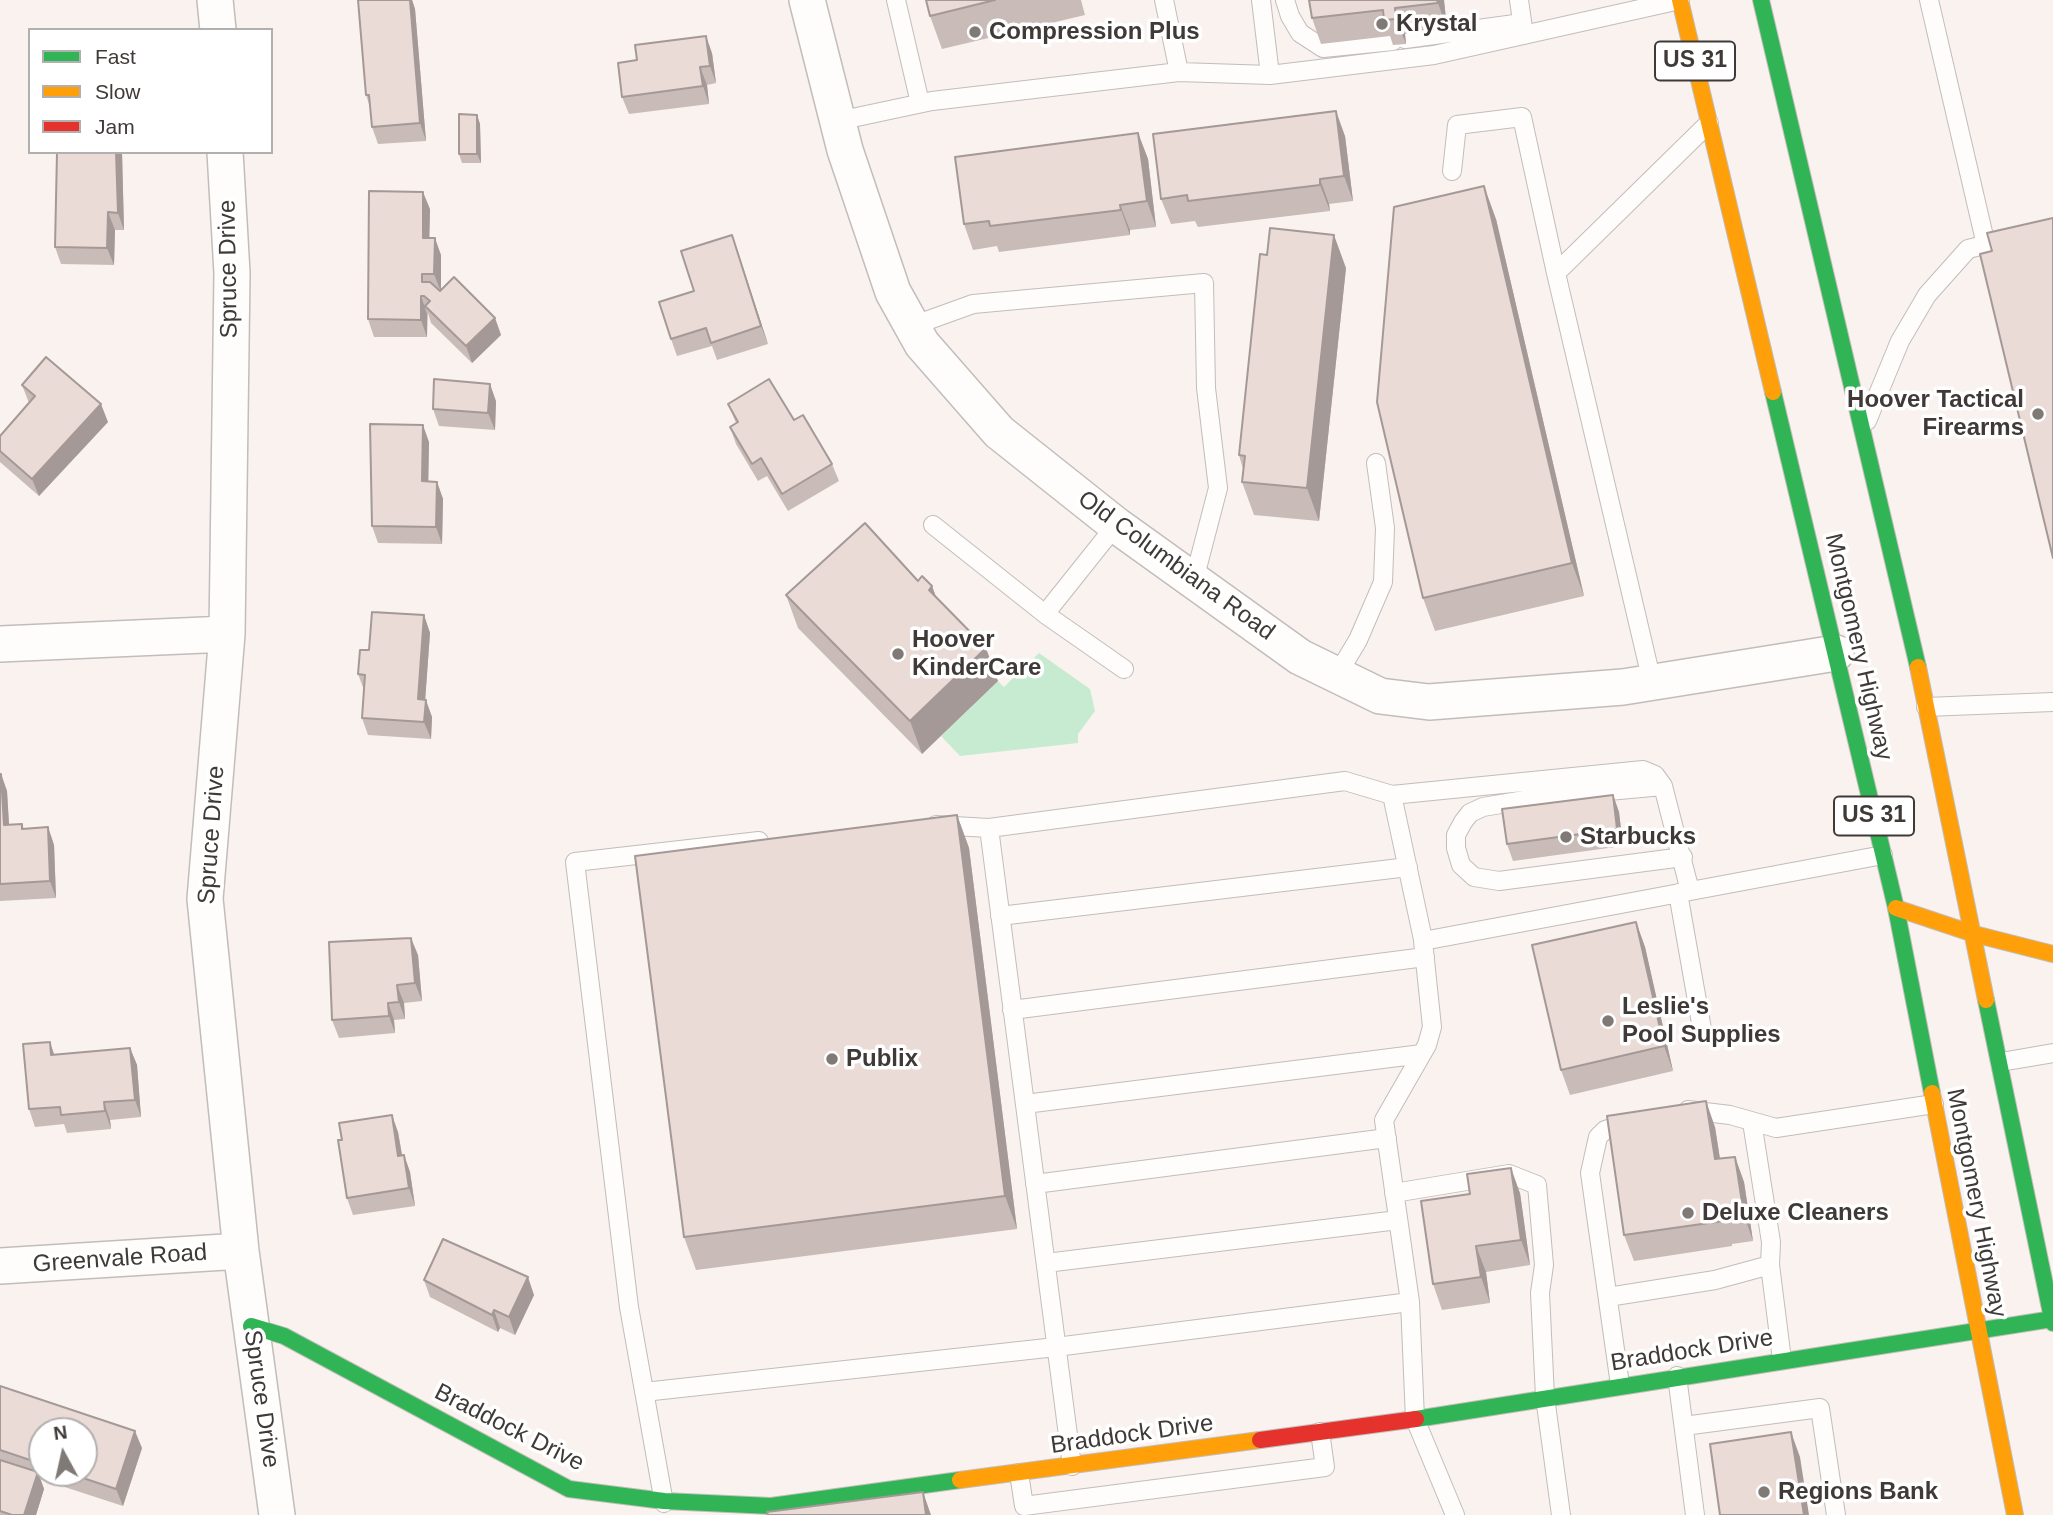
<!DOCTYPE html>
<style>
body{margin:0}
#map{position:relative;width:2053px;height:1515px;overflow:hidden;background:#f9f2ee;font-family:Arial,sans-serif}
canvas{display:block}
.legend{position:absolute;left:28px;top:28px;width:245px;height:126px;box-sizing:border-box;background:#fff;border:2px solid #b2b0af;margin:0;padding:9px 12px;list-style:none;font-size:21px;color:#3f3a37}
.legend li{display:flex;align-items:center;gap:14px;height:35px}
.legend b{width:35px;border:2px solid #b2b0af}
.north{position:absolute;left:28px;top:1417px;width:70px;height:70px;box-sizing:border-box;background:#fff;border:2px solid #b2b0af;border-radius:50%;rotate:352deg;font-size:19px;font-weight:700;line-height:28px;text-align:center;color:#3f3a37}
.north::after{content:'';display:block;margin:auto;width:24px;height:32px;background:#807a77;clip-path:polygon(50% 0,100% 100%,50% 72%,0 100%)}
</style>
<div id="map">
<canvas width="2053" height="1515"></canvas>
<ul class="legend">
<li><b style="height:9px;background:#30b455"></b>Fast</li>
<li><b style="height:9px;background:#ff9f0a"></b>Slow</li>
<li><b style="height:9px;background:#e5322d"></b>Jam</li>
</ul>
<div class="north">N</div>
</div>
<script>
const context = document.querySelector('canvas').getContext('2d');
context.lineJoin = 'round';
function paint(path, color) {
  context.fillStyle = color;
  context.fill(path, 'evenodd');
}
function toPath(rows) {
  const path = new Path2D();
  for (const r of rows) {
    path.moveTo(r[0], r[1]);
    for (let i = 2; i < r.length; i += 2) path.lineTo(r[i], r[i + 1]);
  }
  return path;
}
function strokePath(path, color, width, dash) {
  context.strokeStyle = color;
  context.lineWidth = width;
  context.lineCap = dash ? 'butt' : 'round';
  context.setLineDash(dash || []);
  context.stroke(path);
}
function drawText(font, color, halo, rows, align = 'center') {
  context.font = font + ' Arial,sans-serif';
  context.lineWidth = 7;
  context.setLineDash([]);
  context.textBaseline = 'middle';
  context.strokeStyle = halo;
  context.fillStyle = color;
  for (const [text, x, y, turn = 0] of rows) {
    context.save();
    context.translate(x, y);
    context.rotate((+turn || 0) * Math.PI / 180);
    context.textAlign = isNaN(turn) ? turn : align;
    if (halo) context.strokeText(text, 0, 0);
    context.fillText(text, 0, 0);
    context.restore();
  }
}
paint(toPath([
 [1039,653,1090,689,1095,711,1078,734,1078,743,960,756,941,736,998,681,1004,687]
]), '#c6ebd1');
const lane = toPath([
 [896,0,920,103],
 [1164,0,1179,72],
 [1261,0,1270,75],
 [1285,0,1290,16,1300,33,1323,48,1393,41],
 [1519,0,1524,35],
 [1929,0,1986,245],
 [1405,39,1522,23],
 [838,121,932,101,1179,72,1270,75,1434,55,1680,0],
 [1452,171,1457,125,1522,117,1556,273,1709,123],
 [1556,273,1652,682],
 [912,326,973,304,1204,283,1206,388,1218,488,1194,580],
 [1867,421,1900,341,1927,295,1968,249,2053,228],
 [933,525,1045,614,1116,525],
 [1045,614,1124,669],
 [1337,675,1358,640,1383,582,1385,528,1376,463],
 [1926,707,2053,702],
 [1663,786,1543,797,1483,807,1470,813,1463,822,1456,835,1456,848,1461,865,1474,877,1499,881,1683,857],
 [1392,795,1643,770,1655,775,1663,786,1690,891],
 [936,825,989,828],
 [1678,893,1702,1029],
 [1000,916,1408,867],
 [1012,1010,1425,957],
 [2001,1062,2053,1053],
 [1025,1104,1422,1054],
 [1688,1110,1730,1115,1776,1128,1934,1104],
 [1035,1184,1387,1138],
 [1394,1193,1509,1174,1537,1185,1544,1265,1540,1293,1545,1397,1561,1515],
 [1046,1263,1398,1220],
 [1770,1265,1782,1360],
 [1608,1297,1715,1280,1770,1265,1771,1242,1752,1122],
 [1677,1376,1695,1515],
 [1620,1385,1590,1173,1598,1137,1605,1130,1630,1122],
 [644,1392,1056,1347,1410,1302],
 [1684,1426,1820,1408,1836,1515],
 [1072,1466,989,828,1345,781,1392,795,1424,944],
 [1019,1473,1024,1506,1325,1467,1320,1432],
 [664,1503,629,1307,575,862,759,841],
 [1455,1515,1415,1419,1410,1302,1384,1120,1427,1045,1432,1027,1423,941,1883,855]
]);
const street = toPath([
 [215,0,218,30],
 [807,0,845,150,893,292,922,344,999,432,1116,525,1300,657,1380,696,1429,702,1623,687,1836,653],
 [225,152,232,273,227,634,205,899,241,1251,277,1515],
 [0,644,227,634],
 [0,1266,241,1251]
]);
const fast = toPath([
 [1761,0,1918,667],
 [1773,392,1896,908,1932,1093],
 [1986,1000,2053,1323],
 [251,1326,284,1336,569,1489,664,1501,771,1506,960,1480],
 [1416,1419,2053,1319]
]);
const slow = toPath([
 [1680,0,1773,392],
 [1918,667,1986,1000],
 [1896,908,1974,934,2053,954],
 [1932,1093,2015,1515],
 [960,1480,1260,1440]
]);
const jam = toPath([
 [1260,1440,1416,1419]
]);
strokePath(lane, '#c2bdba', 20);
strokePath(street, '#c2bdba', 38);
strokePath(fast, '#c2bdba', 18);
strokePath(slow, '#c2bdba', 18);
strokePath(jam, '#c2bdba', 18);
strokePath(lane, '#fefdfc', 18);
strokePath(street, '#fefdfc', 35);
strokePath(fast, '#30b455', 16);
strokePath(slow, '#ff9f0a', 16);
strokePath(jam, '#e5322d', 16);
paint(toPath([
 [358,0,412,0,415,9,426,141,378,144,372,127,370,107,366,95],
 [926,0,1081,0,1085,15,942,49,930,16],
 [1444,0,1447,29,1405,34,1406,44,1393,45,1390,36,1321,44,1312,18],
 [712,53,716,83,707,85,709,104,629,114,622,97],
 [477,115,480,124,481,163,462,163,459,154],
 [1138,133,1148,159,1156,227,1130,230,1130,235,999,252,997,246,973,250,964,224],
 [1345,136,1353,201,1329,204,1330,211,1198,227,1195,221,1171,224,1161,199],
 [122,152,124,230,115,230,114,265,61,264,55,247],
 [430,209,429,238,441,255,441,290,495,318,501,335,472,363,431,323,428,313,427,337,374,337,368,319],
 [1496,219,1584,596,1435,631,1423,598],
 [732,235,768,344,717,360,712,346,677,356,671,339,694,291],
 [1267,255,1346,268,1319,521,1254,515,1242,482,1243,469,1239,455],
 [22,385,108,422,39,496,0,462,0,436,29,403],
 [496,401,495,430,439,426,433,409],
 [728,404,794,420,832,464,839,481,788,511,767,476,758,481,736,444,730,427,736,423],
 [429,442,428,482,437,482,443,499,442,544,378,543,372,526],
 [918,581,932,586,936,597,998,681,922,754,798,628,786,595],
 [424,615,430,633,425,700,432,717,431,739,368,735,362,718,364,690,358,674,369,650],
 [0,774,1,774,7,791,9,824,22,824,24,829,48,827,54,845,56,898,0,901],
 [1613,795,1619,812,1623,846,1513,861,1507,844],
 [957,815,969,848,1017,1229,696,1270,684,1237],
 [1636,922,1645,947,1673,1071,1570,1095,1561,1070],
 [418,955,422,1001,404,1003,405,1019,394,1020,395,1033,339,1038,332,1020],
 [130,1048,137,1065,141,1117,110,1120,111,1129,67,1133,64,1124,35,1127,29,1109,54,1055],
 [1715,1127,1720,1159,1735,1157,1744,1182,1753,1241,1732,1244,1732,1246,1634,1261,1624,1235],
 [398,1132,402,1155,404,1155,410,1172,415,1206,353,1215,347,1198],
 [1520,1193,1530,1265,1486,1272,1490,1303,1442,1310,1433,1284],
 [424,1280,534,1295,515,1335,500,1328,498,1332,430,1297],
 [0,1386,142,1448,123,1506,40,1479,44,1489,36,1515,0,1515],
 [42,1431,84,1473,42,1473]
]), '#c9bcb8');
paint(toPath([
 [410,0,412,0,415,9,426,141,420,123],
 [1437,0,1444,0,1447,29,1438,3],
 [1395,8,1405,34,1406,44,1396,19],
 [706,36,712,53,716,83,710,66],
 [700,67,707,85,709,104,703,86],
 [1336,111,1345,136,1353,201,1344,176],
 [477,115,480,124,481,163,477,154],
 [1138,133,1148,159,1156,227,1147,201],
 [116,152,122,152,124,230,118,213],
 [1320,179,1329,204,1330,211,1320,185],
 [1484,186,1496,219,1584,596,1572,563],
 [423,192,430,209,429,255,423,238],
 [1120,205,1130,230,1130,235,1121,210],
 [108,212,115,230,114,265,107,248],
 [732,235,738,252,768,344,761,326],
 [1334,235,1346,268,1319,521,1307,488],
 [435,238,441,255,441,292,434,274],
 [421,296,427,314,427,337,421,320],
 [495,318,501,335,472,363,466,346],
 [490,384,496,401,495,430,488,413],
 [101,404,108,422,39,496,32,479],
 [423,425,429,442,428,499,422,481],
 [437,482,443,499,442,544,436,527],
 [932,586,944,619,929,590],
 [424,615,430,633,424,716,418,699],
 [986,648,998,681,922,754,910,721],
 [426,700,432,717,431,739,424,722],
 [1,774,7,791,10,842,4,825],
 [1613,795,1619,812,1623,846,1617,829],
 [957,815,969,848,1017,1229,1005,1196],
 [48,827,54,845,56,898,50,881],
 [1636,922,1645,947,1673,1071,1664,1046],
 [411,938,418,955,422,1001,415,983],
 [397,985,404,1003,405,1019,399,1002],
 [388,1003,394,1020,395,1033,389,1016],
 [50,1042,56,1060,51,1055],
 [130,1048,137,1065,141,1117,135,1100],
 [1706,1101,1715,1127,1724,1185,1715,1159],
 [104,1102,110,1120,111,1129,105,1111],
 [392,1115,398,1132,405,1173,398,1156],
 [404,1155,410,1172,415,1206,409,1188],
 [1735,1157,1744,1182,1753,1241,1744,1215],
 [1511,1168,1520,1193,1530,1265,1521,1240],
 [1476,1246,1486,1272,1490,1303,1481,1277],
 [528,1277,534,1295,515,1335,509,1317],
 [494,1310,500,1328,498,1332,492,1315],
 [135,1431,142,1448,123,1506,116,1489],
 [1791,1432,1800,1457,1809,1515,1804,1515],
 [38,1472,44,1489,36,1515,24,1515],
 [923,1492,931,1515,926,1515]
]), '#a49996');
const building = toPath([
 [358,0,410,0,420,123,372,127,369,95,366,95,358,0],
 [926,0,995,0,930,16,926,0],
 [1309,0,1437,0,1438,3,1395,8,1396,19,1384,20,1383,10,1312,18,1309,0],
 [706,36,710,66,700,67,703,86,622,97,618,63,637,60,635,45,706,36],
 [1336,111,1344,176,1320,179,1320,185,1188,201,1187,195,1161,199,1153,134,1336,111],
 [459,114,477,115,477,154,459,154,459,114],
 [1138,133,1147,201,1120,205,1121,210,990,226,989,221,964,224,955,157,1138,133],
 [57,152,116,152,118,213,108,212,107,248,55,247,57,152],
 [1484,186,1572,563,1423,598,1377,402,1394,207,1484,186],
 [369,191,423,192,423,238,435,238,434,274,422,274,422,282,430,282,440,291,454,277,495,318,466,346,425,306,430,301,424,296,421,296,421,320,368,319,369,191],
 [2053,218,2053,558,1980,254,1992,251,1987,233,2053,218],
 [1270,228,1334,235,1307,488,1242,482,1245,456,1239,455,1260,254,1267,255,1270,228],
 [732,235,761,326,711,343,706,328,671,339,659,302,694,291,681,251,732,235],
 [46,357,101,404,32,479,0,451,0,436,35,396,22,385,46,357],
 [434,379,490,384,488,413,433,409,434,379],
 [769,379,794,420,803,415,832,464,782,494,761,458,752,464,730,427,738,422,728,404,769,379],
 [370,424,423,425,422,481,437,482,436,527,372,526,370,424],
 [865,523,918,581,922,576,932,586,929,590,986,648,910,721,786,595,865,523],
 [372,612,424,615,418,699,426,700,424,722,362,718,365,675,358,674,360,650,369,650,372,612],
 [0,774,1,774,4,825,22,824,22,829,48,827,50,881,0,884,0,774],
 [1613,795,1617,829,1507,844,1502,809,1613,795],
 [957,815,1005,1196,684,1237,635,856,957,815],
 [1636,922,1664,1046,1561,1070,1532,945,1636,922],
 [411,938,415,983,397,985,399,1002,388,1003,389,1016,332,1020,329,942,411,938],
 [50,1042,51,1055,130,1048,135,1100,104,1102,105,1111,61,1115,60,1107,29,1109,23,1044,50,1042],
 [1706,1101,1715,1159,1735,1157,1744,1215,1722,1218,1723,1221,1624,1235,1607,1116,1706,1101],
 [392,1115,398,1156,404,1155,409,1188,347,1198,338,1140,342,1140,339,1123,392,1115],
 [1511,1168,1521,1240,1476,1246,1481,1277,1433,1284,1421,1201,1470,1194,1467,1174,1511,1168],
 [443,1239,528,1277,509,1317,494,1310,492,1315,424,1280,443,1239],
 [0,1386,135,1431,116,1489,68,1473,84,1473,84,1431,42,1431,42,1464,0,1450,0,1386],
 [1791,1432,1804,1515,1720,1515,1710,1444,1791,1432],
 [0,1460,38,1472,24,1515,12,1515,0,1511,0,1460],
 [923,1492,926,1515,768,1515,767,1512,923,1492]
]);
paint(building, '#eadbd6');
strokePath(building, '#a49996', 2);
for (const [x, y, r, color] of [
 [1382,24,7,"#807a77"],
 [975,32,7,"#807a77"],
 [2038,414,7,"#807a77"],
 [898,654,7,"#807a77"],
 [1566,837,7,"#807a77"],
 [1608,1021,7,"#807a77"],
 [832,1059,7,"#807a77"],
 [1688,1213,7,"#807a77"],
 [1764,1492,7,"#807a77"]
]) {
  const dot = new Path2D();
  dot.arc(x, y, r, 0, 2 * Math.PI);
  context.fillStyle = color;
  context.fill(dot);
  strokePath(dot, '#fff', 2.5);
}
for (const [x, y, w] of [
 [1695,61,80],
 [1874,816,80]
]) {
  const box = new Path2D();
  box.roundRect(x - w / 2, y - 19.5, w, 39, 5);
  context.fillStyle = '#fff';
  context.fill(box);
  strokePath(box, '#3f3a37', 2);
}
drawText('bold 23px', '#3f3a37', null, [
 ["US 31",1695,61],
 ["US 31",1874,816]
]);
drawText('bold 24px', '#3f3a37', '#fff', [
 ["Krystal",1396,24],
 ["Compression Plus",989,32],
 ["Hoover Tactical",2024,400,"right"],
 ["Firearms",2024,428,"right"],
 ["Hoover",912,640],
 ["KinderCare",912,668],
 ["Starbucks",1580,837],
 ["Leslie's",1622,1007],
 ["Pool Supplies",1622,1035],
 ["Publix",846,1059],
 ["Deluxe Cleaners",1702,1213],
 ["Regions Bank",1778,1492]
], 'left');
drawText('24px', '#3f3a37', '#fff', [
 ["Spruce Drive",229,269,-91],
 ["Old Columbiana Road",1176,566,36],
 ["Montgomery Highway",1858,647,77],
 ["Spruce Drive",212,835,-86],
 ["Montgomery Highway",1976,1203,79],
 ["Greenvale Road",120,1259,-4],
 ["Braddock Drive",1692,1351,-9],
 ["Spruce Drive",261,1399,82],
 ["Braddock Drive",509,1428,27],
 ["Braddock Drive",1132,1435,-8]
]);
</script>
